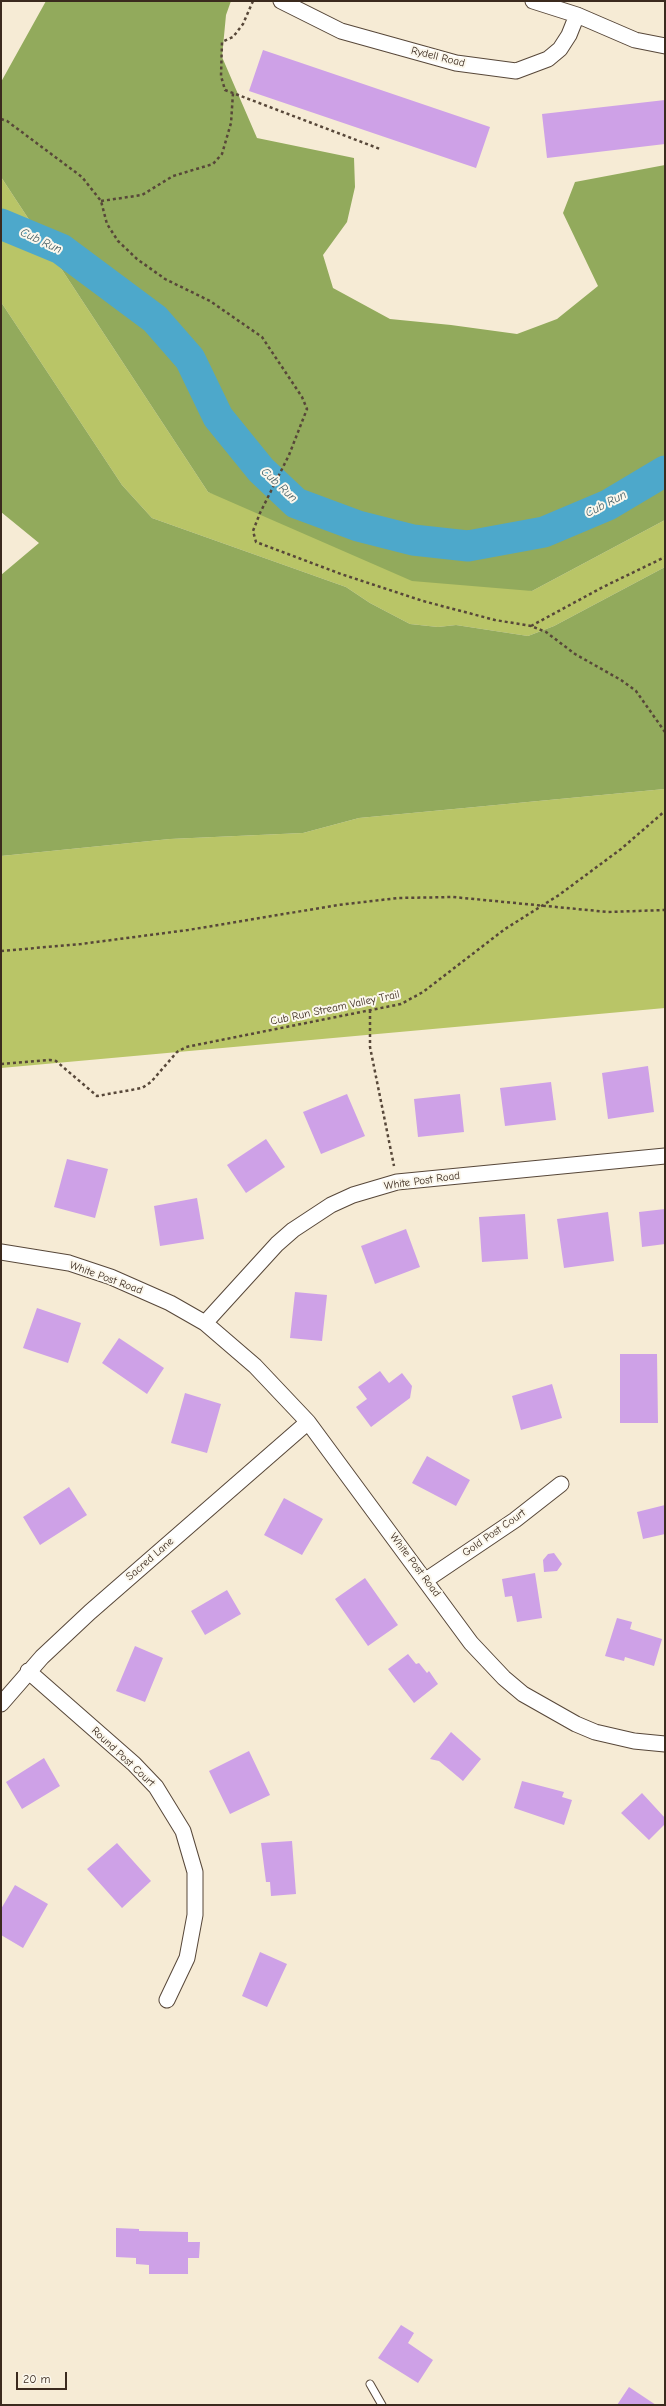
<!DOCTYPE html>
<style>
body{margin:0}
#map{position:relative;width:666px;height:2406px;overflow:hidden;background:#f6ebd5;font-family:"Comic Neue",sans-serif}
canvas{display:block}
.frame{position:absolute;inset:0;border:2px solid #3b2a1e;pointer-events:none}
.scale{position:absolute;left:16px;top:2372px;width:51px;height:18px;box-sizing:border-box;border:2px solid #3b2a1e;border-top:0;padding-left:5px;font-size:12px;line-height:14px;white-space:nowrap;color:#3b2a1e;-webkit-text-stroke:3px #fbf7ec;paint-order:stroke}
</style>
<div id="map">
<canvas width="666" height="2406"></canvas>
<div class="frame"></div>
<div class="scale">20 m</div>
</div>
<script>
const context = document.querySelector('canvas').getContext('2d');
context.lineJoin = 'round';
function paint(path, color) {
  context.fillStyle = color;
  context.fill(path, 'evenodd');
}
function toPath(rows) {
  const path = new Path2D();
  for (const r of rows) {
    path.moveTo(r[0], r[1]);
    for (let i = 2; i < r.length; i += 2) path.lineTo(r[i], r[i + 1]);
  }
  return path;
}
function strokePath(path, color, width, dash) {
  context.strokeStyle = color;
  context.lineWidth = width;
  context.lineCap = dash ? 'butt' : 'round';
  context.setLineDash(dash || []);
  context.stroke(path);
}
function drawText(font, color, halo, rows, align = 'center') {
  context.font = font + ' "Comic Neue",sans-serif';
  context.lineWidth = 4;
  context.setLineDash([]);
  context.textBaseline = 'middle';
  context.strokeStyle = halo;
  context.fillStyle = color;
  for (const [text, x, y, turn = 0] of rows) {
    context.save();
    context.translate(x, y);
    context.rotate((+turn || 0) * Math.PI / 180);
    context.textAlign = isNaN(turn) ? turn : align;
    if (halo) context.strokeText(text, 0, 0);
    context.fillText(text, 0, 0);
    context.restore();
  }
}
paint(toPath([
 [1,177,208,492,532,591,665,520,665,567,554,626,528,636,456,625,438,627,410,624,370,603,346,587,152,518,122,485,1,302],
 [665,789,665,1008,1,1068,1,856,170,839,303,833,359,818]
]), '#b9c567');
paint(toPath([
 [46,1,231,1,226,15,222,57,257,138,354,158,355,187,347,222,323,255,333,288,390,319,451,325,517,334,557,319,598,286,563,213,575,182,665,165,665,520,532,591,412,581,208,492,1,177,1,82],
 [1,302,122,485,152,518,346,587,370,603,410,624,438,627,456,625,528,636,554,626,665,567,665,789,359,818,303,833,170,839,1,856,1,575,39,543,1,512]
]), '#92aa5c');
strokePath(toPath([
 [1,224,61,249,155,319,190,359,218,417,261,470,296,503,358,526,413,540,468,546,544,532,608,505,665,471]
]), '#4da8cb', 31);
paint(toPath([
 [263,50,490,127,476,168,249,91],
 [665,100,665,144,547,158,542,114],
 [648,1066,654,1112,608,1119,602,1073],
 [551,1082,556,1120,505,1126,500,1088],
 [347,1094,365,1136,321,1154,303,1112],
 [460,1094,464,1132,418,1137,414,1099],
 [266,1139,285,1167,246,1193,227,1165],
 [67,1159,108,1169,95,1218,54,1207],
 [197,1198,204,1239,160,1246,154,1206],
 [665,1209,665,1244,642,1247,639,1212],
 [608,1212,614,1261,564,1268,557,1219],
 [525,1214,528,1259,482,1262,479,1217],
 [406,1229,420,1267,375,1284,361,1246],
 [295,1292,327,1295,322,1341,290,1338],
 [37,1308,81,1323,68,1363,23,1348],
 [119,1338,164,1368,147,1394,102,1363],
 [620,1354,657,1354,658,1423,620,1423],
 [380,1371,389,1383,402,1373,412,1386,410,1398,371,1427,356,1407,367,1399,358,1387],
 [552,1384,562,1418,521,1430,512,1396],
 [185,1393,221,1404,207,1453,171,1443],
 [427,1456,470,1480,456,1506,412,1483],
 [69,1487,87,1515,40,1545,23,1517],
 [284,1498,323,1519,302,1555,264,1535],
 [665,1505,665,1534,643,1539,637,1512],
 [554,1553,562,1564,557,1571,544,1572,543,1560,548,1554],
 [535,1573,542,1618,517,1622,512,1596,505,1597,502,1579],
 [365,1578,398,1625,368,1646,335,1599],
 [227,1590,241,1614,205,1635,191,1611],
 [617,1618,632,1622,630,1629,662,1639,654,1666,625,1657,624,1661,605,1656],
 [135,1646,163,1658,145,1702,116,1691],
 [408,1654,416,1664,419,1663,427,1673,429,1671,438,1684,414,1703,388,1669],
 [451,1732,481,1759,463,1781,439,1761,430,1759],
 [249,1751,270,1795,230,1814,209,1771],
 [44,1758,60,1786,22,1809,6,1782],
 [522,1781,564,1792,562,1797,572,1800,564,1825,514,1808],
 [642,1793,665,1818,665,1824,649,1840,621,1813],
 [292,1841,296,1894,271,1896,270,1882,266,1882,261,1843],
 [117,1843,151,1881,122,1908,87,1869],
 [15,1885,48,1904,23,1948,1,1935,1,1909],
 [260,1952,287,1964,267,2007,242,1996],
 [116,2228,139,2229,139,2231,188,2232,188,2242,200,2242,199,2258,188,2258,188,2274,149,2274,149,2265,136,2264,136,2258,116,2257],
 [401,2325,414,2333,408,2343,433,2360,418,2383,378,2358],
 [629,2387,656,2405,617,2405]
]), '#cea1e7');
const lane = toPath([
 [370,2384,382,2405]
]);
const street = toPath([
 [281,1,341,31,456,63,516,71,548,59,560,49,569,35,577,15],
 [533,1,577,15,635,40,665,46],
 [1,1252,69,1263,111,1277,170,1303,205,1323,255,1366,308,1422,471,1643,504,1678,523,1694,576,1724,595,1732,634,1741,665,1744],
 [205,1323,277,1244,293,1230,331,1205,353,1195,397,1182,665,1156],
 [426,1580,515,1520,561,1484],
 [28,1671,134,1764,156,1787,183,1831,195,1872,195,1915,187,1958,167,2000],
 [1,1704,42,1657,90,1612,308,1422]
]);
strokePath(lane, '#574739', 9);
strokePath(street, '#574739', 17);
strokePath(toPath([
 [253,1,243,24,233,37,222,42,221,76,225,90,380,149],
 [1,119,7,121,82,177,101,201,107,224,118,241,137,259,165,279,210,301,262,337,302,397,307,409,289,455,260,513,253,531,256,542,341,574,423,601,495,620,531,626,546,632,575,654,621,680,636,691,665,732],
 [101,201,142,195,173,176,213,164,222,154,231,123,233,93],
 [531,626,603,587,665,557],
 [1,951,81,944,188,930,338,905,398,898,453,897,608,912,665,910],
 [370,1010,370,1047,394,1166],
 [1,1064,50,1060,56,1061,97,1096,142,1088,151,1082,177,1052,186,1047,401,1004,423,992,505,929,559,895,621,849,665,811]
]), '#574739', 2.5, [3, 3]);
strokePath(lane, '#fff', 7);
strokePath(street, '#fff', 15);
drawText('11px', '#3b2a1e', '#fbf7ec', [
 ["Rydell Road",438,57,14],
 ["Cub Run Stream Valley Trail",335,1008,-12],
 ["White Post Road",422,1181,-8],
 ["White Post Road",106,1278,20],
 ["Gold Post Court",494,1533,-35],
 ["Sacred Lane",150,1559,-41],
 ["White Post Road",415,1565,53],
 ["Round Post Court",123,1757,43]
]);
drawText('italic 12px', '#425c63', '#fbf7ec', [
 ["Cub Run",41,241,25],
 ["Cub Run",279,485,43],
 ["Cub Run",606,504,-27]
]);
</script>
